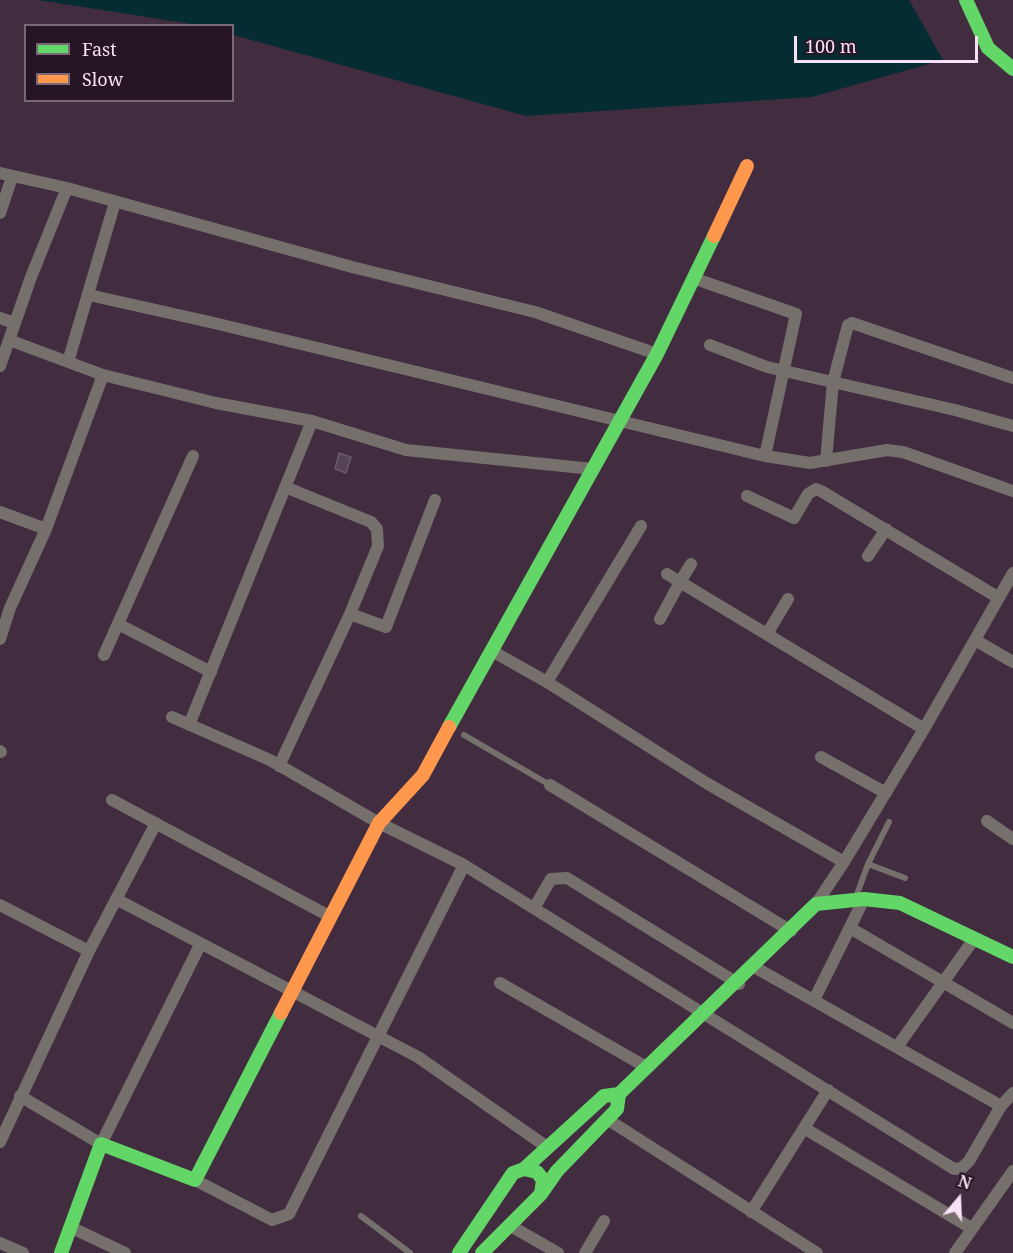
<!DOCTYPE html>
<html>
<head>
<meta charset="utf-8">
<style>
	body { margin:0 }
	#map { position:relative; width:1013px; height:1253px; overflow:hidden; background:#422d40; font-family:"Noto Serif",serif }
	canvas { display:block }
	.legend { position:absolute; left:24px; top:24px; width:210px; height:78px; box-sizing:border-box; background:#261625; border:2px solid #7a6778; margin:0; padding:8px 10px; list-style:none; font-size:18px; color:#f8e0f5 }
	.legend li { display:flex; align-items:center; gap:12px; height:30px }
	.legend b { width:30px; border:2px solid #7a6778 }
	.north { position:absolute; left:929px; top:1169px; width:60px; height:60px; -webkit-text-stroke:4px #261625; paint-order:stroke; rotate:19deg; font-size:16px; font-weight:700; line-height:24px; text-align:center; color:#f8e0f5 }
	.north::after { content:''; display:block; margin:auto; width:21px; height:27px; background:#f8e0f5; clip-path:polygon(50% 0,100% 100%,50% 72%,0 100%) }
	.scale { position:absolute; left:794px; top:36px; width:184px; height:27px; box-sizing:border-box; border:3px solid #f8e0f5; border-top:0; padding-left:8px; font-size:18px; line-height:21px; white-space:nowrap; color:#f8e0f5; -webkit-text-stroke:4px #261625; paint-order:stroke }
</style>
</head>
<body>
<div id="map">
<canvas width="1013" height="1253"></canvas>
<ul class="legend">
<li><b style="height:8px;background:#63d668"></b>Fast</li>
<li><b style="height:8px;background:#ff974d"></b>Slow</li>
</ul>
<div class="north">N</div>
<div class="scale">100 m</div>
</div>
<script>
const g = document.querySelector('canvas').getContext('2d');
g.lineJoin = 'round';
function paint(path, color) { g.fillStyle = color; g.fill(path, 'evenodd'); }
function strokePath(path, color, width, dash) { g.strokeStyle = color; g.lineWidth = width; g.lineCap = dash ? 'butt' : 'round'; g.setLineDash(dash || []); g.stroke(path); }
const water = new Path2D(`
	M38,0H909L943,60L812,97L526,116L233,35L232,26L198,25Z`);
const building = new Path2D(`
	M339,453L351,457L346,473L335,469Z`);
const lane = new Path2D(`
	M464,735L550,785
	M889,822L868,864L905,878
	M856,897L868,864
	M361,1216L410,1253`);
const street = new Path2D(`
	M0,173L67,188L352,267L535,312L657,354
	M0,213L12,177
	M693,278L796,314L765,456
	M89,295L214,323L765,456L810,463L887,450L903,452L1013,491
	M0,318L14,323
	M9,340L103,375L216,403L312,421L406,450L593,469
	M710,345L767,367L955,410L1013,426
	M68,362L115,202
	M0,366L31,277L67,188
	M826,461L833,382L848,325L852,323L1013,378
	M747,496L794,518L808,494L816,489L821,491L999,598
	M0,512L46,529
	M868,556L886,529
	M667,574L680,582L691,564
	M350,614L386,627L435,500
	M660,619L680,582L924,729
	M118,624L211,672
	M767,634L788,599
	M0,639L10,608L46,529L103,375
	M975,640L1013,662
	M492,651L547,682L708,784L844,862L816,904
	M104,655L193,456
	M547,682L641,526
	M172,717L270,760L379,823L464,865L954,1169L962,1168L969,1161L1001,1106
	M189,725L312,421
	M0,751L1,752
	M821,757L886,793
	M279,766L350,614L378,546L377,529L371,522L285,487
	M550,785L791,931
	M112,800L331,917
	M987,821L1013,839
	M844,862L924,729L1013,573
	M116,899L418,1057L547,1147
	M0,905L89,951
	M534,908L551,879L567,878L739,984
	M850,928L1013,1023
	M756,968L1001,1106L1013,1093
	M500,983L646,1067
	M814,1000L864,899
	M897,1047L974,939
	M20,1096L101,1144L200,945
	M607,1119L817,1253
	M804,1128L971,1228
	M0,1142L89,951L156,823
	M195,1180L272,1220L289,1214L464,865
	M751,1212L828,1090
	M509,1225L558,1253
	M70,1227L125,1253
	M0,1243L23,1253
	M585,1253L604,1221
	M955,1253L1013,1171`);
const fast = new Path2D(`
	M966,0L988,48L1013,69
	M449,727L657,354L714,236
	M524,1169L604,1096L619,1094
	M541,1194L557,1171L617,1109L619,1094L816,904L864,899L900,903L1013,957
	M61,1253L101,1144L195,1180L281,1013
	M459,1253L513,1173L524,1169L537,1172L543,1180L541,1194L482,1253`);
const slow = new Path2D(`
	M714,236L747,166
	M281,1013L379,823L423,775L449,727`);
paint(water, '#062c33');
paint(building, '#554359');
strokePath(building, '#68586a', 1.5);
strokePath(lane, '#76706c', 6);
strokePath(street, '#76706c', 12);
strokePath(fast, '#63d668', 14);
strokePath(slow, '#ff974d', 14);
</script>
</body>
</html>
